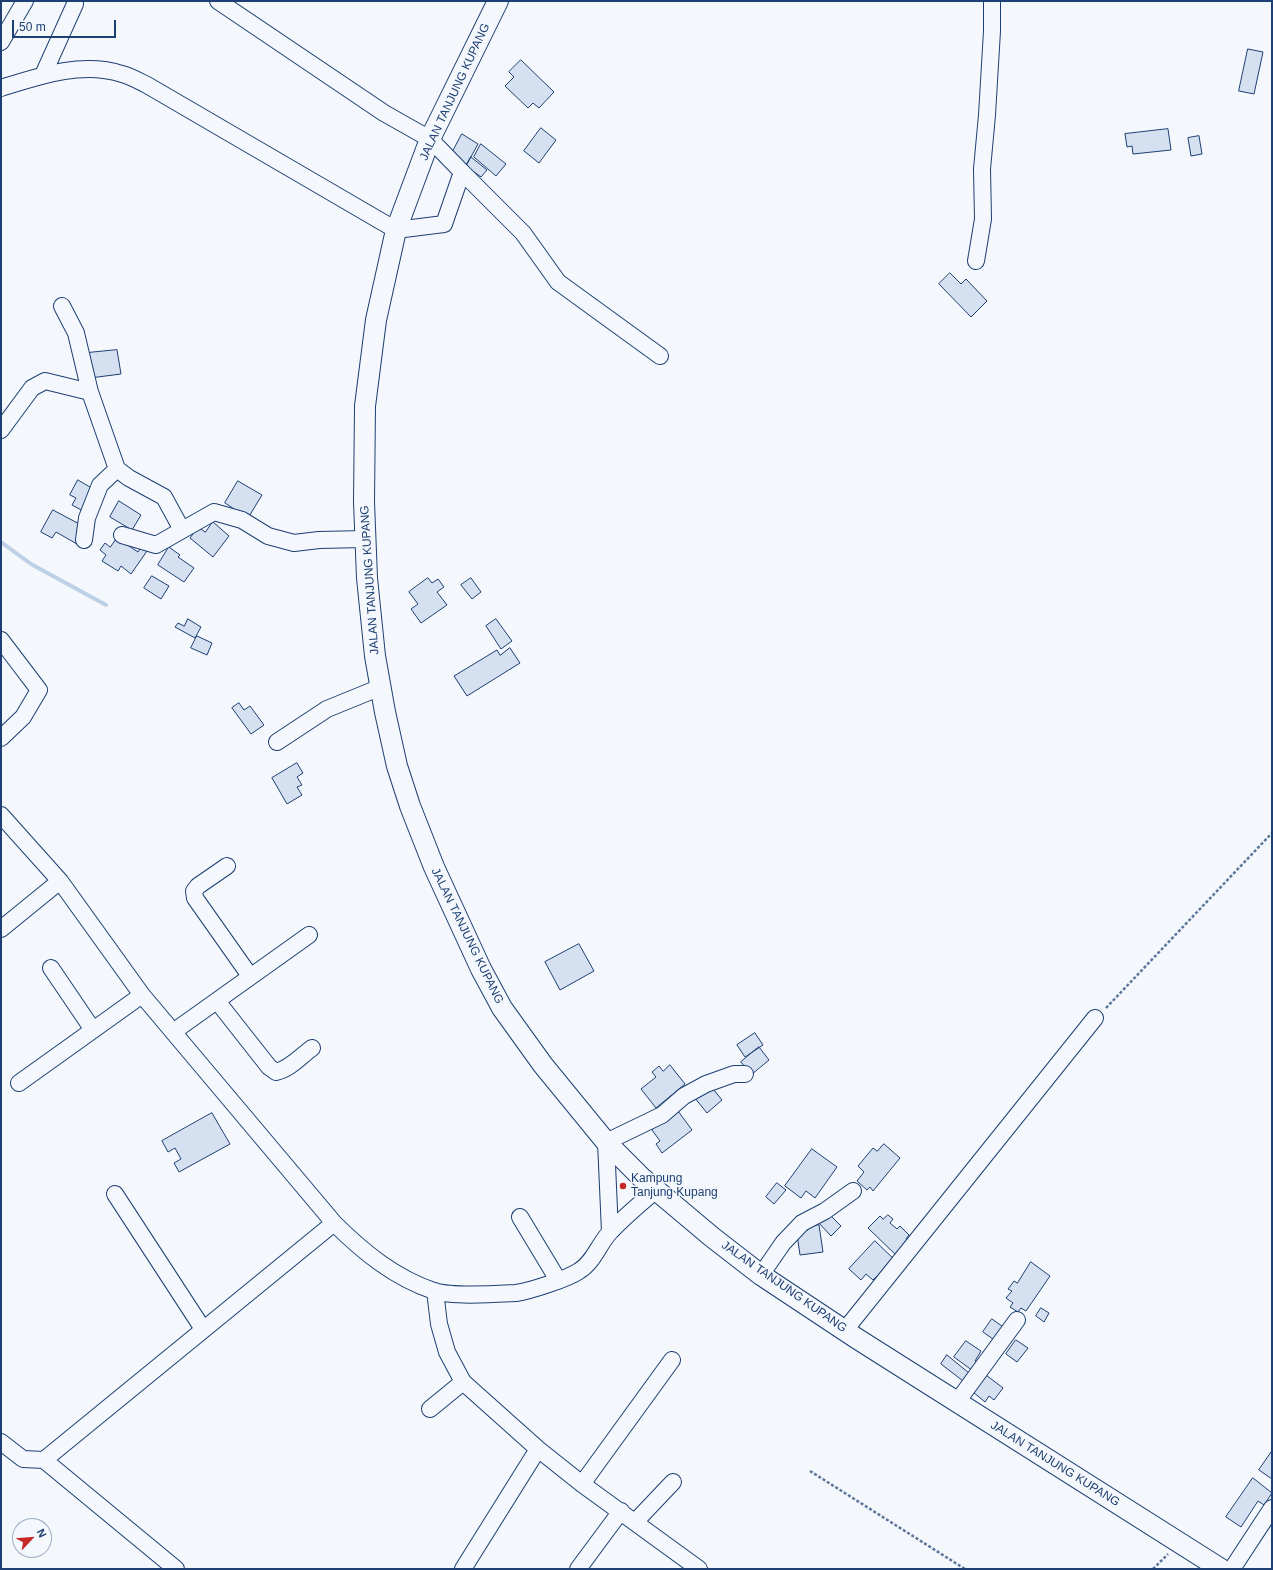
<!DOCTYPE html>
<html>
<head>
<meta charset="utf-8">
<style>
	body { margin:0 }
	#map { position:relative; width:1273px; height:1570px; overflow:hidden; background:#f4f7fb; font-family:Helvetica,sans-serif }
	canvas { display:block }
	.frame { position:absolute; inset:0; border:2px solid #1d3f73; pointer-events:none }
	.north { position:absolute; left:12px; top:1518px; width:40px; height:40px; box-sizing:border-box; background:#f4f7fb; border:1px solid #9eadc5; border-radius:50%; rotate:64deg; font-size:11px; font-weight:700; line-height:16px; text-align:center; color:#1d3f73 }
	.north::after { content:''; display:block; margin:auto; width:14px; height:18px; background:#c62828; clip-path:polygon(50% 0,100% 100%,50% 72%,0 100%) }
	.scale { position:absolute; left:12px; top:20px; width:104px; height:18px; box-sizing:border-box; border:2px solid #1d3f73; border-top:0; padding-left:5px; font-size:12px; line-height:14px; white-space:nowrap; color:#1d3f73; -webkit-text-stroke:3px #f4f7fb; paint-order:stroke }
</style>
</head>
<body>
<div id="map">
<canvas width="1273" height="1570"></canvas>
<div class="frame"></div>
<div class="north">N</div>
<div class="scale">50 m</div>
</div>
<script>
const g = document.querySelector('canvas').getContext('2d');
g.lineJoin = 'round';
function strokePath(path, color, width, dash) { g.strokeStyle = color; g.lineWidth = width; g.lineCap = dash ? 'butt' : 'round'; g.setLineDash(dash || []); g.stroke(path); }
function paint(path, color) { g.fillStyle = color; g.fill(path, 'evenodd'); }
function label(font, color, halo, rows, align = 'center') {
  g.font = font + ' Helvetica,sans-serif'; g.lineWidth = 3; g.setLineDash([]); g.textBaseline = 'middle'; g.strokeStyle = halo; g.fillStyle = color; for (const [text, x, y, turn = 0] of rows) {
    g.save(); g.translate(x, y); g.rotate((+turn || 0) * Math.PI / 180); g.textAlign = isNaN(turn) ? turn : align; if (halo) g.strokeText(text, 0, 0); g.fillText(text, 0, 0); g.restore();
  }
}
const stream = new Path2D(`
	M1,542L31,564L106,605`);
const building = new Path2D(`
	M1248,49L1263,52L1254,94L1239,91Z
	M521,60L554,92L539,108L533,103L528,108L505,86L514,77L509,72Z
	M541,128L556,140L539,163L524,151Z
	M1168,129L1171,150L1133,154L1132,146L1127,147L1125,134Z
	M462,134L478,144L466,166L450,157Z
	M1199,136L1202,154L1191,156L1188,138Z
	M481,144L506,164L496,176L474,157Z
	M471,157L487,170L481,177L466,166Z
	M950,273L961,284L966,279L987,301L971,317L939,284Z
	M117,350L121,374L90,378L87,353Z
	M78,480L95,490L83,511L72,505L76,498L70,495Z
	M238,481L262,495L248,518L225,503Z
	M119,501L141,515L132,530L110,517Z
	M53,510L85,527L77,544L56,532L52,538L41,532Z
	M213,522L229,536L213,557L190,538L198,527L205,532Z
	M117,538L138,552L141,547L147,551L131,574L121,566L118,571L102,561L106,555L100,550L105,543L110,547Z
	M169,547L180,555L178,557L194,568L184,582L158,565Z
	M152,576L169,586L161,599L144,588Z
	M428,578L432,583L438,579L444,587L437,592L447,605L421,623L411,609L418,604L409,592Z
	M471,578L481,592L472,599L461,585Z
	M188,619L201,627L195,638L175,627L178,623L184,626Z
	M496,619L512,641L501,649L486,626Z
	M197,636L212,643L207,655L191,648Z
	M510,648L520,663L467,696L454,676L497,650L500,655Z
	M239,703L244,710L250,706L264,725L251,734L232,708Z
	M297,763L303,773L297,777L302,785L297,787L302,795L287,804L272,778Z
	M579,944L594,971L560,990L545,962Z
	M755,1033L763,1045L745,1057L737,1045Z
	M759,1047L769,1060L751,1075L741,1062Z
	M670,1065L685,1084L656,1108L641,1089L656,1077L652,1072L659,1066L663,1071Z
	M709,1084L722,1100L707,1113L694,1097Z
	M678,1111L692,1130L662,1153L656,1144L660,1141L652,1130Z
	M212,1113L230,1144L179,1172L174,1163L181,1159L175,1148L168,1152L162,1141Z
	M884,1144L900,1158L873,1191L870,1187L867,1190L857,1181L864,1172L858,1166L873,1148L877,1151Z
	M812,1149L837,1167L815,1198L806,1191L801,1198L785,1186Z
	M777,1183L786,1190L774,1204L766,1197Z
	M828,1213L841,1226L831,1236L818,1222Z
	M888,1215L893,1219L890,1223L897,1229L900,1226L909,1235L906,1239L911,1244L898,1257L868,1228L880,1216L883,1219Z
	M819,1225L823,1252L800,1255L797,1234L804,1233L803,1230H808V1227Z
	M875,1241L897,1262L886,1273L883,1270L873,1280L866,1274L861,1280L849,1269Z
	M1031,1262L1050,1276L1026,1311L1021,1308L1018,1312L1010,1307L1013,1303L1006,1298L1012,1291L1008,1289L1014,1281L1017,1283Z
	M1041,1308L1049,1313L1044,1322L1036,1316Z
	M992,1319L1006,1329L997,1342L983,1332Z
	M1016,1340L1028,1348L1017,1362L1006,1354Z
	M966,1341L981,1351L975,1361L978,1363L973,1371L954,1357Z
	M947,1355L969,1373L963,1381L941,1364Z
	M986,1375L1003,1388L994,1400L989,1396L985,1402L973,1392Z
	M1272,1451V1479L1259,1470Z
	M1253,1478L1272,1493L1264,1505L1258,1501L1241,1527L1226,1517Z`);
const path = new Path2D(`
	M1106,1008L1272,833
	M810,1471L965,1569
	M1153,1569L1168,1554`);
const minor = new Path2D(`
	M1,42L25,1
	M43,75L75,4
	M1,88C39,76 82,61 122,74C130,76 139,81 147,85L396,230L444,224L462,172L430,139L384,113L218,1
	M462,172L523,233L558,282L660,356
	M976,261L983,219L982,169L987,115L992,31V1
	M62,306L76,333L90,392L117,469L129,478L164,497L182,530
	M1,430L32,388L45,381L90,392
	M122,535L156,545L214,512L242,520L268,536L294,543L319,540L365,539
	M84,540L87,518L100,485L117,469
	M1,640L39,690L23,717L1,738
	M277,742L327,709L381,687
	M1,815L60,881L142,995L334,1223C363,1252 395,1278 434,1291C452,1297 496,1294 516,1293C530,1291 567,1279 579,1271C594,1262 599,1243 611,1231C625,1216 641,1203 656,1190
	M227,866L198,886L194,891L195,898L250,976
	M1,929L60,881
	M51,968L93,1030
	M217,1001L269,1067L276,1072C290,1069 301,1056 312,1048
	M173,1032L309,935
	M19,1083L142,995
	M115,1194L203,1329
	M520,1217L558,1280
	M610,1232L606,1142L662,1115L684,1096L706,1084L734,1074H745
	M761,1275L783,1243L802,1223L825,1211L853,1191
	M435,1291L439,1324L447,1352L463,1382L538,1449L582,1484L699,1569
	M845,1330L1095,1018
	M957,1402L1017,1320
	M430,1409L463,1382
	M1,1442L23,1459L44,1460L334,1223
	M44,1460L176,1569
	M582,1484L672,1360
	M636,1521L673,1482
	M463,1569L538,1449
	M578,1569L621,1511
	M1232,1569L1272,1508`);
const major = new Path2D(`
	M498,1L430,139L396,230L376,320L365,406L364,502L367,578L375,656L385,712L397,766L410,806L434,867L481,969L502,1008L543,1065L606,1142L643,1179L712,1237L761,1275L856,1338L1221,1569`);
const markers = [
	[623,1186,4,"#c62828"]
];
const streetNames = [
	["JALAN TANJUNG KUPANG",455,92,-65],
	["JALAN TANJUNG KUPANG",370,580,-94],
	["JALAN TANJUNG KUPANG",467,936,64],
	["JALAN TANJUNG KUPANG",784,1287,35],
	["JALAN TANJUNG KUPANG",1055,1464,32]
];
const poiNames = [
	["Kampung",631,1179],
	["Tanjung Kupang",631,1193]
];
strokePath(stream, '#bed0e5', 4);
paint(building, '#d5e0f0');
strokePath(building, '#1d3f73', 1);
strokePath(minor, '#1d3f73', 18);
strokePath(major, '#1d3f73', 22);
strokePath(path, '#5e769c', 2.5, [3, 2]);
strokePath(minor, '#f4f7fb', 16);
strokePath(major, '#f4f7fb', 20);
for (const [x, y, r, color] of markers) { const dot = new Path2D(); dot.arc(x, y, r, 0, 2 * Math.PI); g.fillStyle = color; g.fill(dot); strokePath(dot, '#f4f7fb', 1.5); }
label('12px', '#1d3f73', '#f4f7fb', streetNames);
label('12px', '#1d3f73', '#f4f7fb', poiNames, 'left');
</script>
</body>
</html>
